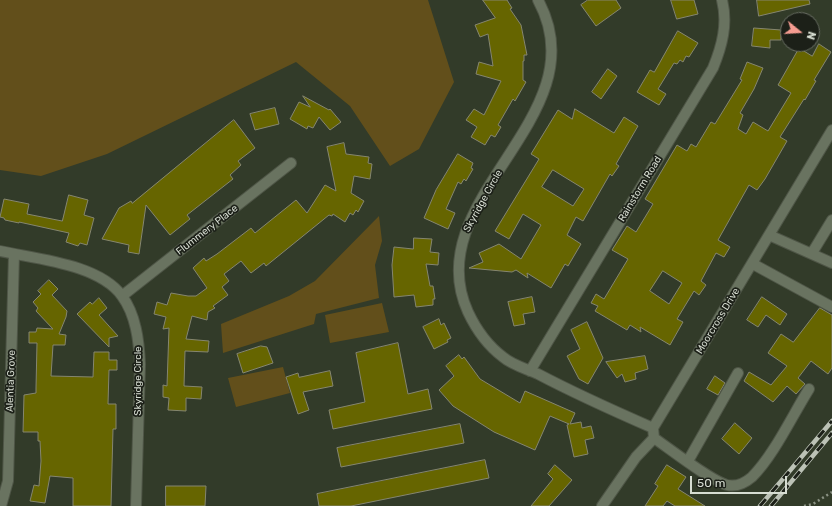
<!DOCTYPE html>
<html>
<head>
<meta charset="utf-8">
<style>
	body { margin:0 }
	#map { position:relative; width:832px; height:506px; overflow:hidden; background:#323b29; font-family:Rubik,sans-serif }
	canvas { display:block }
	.north { position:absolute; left:780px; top:12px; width:40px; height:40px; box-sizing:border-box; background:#1c2018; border:1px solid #676c62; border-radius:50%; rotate:108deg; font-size:11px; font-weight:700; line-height:16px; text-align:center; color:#d7ddd2 }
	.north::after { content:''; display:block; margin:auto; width:14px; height:18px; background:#f59c91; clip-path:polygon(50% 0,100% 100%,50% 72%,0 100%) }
	.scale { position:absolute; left:690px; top:476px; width:97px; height:18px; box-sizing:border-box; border:2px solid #d7ddd2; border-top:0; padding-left:5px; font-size:12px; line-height:14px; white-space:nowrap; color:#d7ddd2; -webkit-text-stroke:3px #1c2018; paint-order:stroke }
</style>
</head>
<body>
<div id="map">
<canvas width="832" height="506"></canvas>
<div class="north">N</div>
<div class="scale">50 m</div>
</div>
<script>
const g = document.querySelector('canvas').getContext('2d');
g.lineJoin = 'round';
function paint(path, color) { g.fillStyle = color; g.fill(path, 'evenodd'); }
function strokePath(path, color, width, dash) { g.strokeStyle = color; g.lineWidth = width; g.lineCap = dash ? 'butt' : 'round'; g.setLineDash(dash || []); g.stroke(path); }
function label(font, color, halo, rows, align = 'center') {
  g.font = font + ' Rubik,sans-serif'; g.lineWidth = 3.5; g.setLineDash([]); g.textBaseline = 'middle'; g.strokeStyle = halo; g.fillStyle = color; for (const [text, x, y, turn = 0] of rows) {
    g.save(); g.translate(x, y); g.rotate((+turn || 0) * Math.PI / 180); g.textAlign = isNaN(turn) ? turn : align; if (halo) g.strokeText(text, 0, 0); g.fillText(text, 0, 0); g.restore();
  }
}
const green = new Path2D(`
	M0,0H428L454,82L419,149L390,166L350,106L296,62L107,154L41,176L0,170Z
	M379,216L382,241L375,265L379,298L316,314L314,324L223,353L221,324L289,296L315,281Z
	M382,303L389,332L330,343L325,315Z
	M283,367L290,393L236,407L228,378Z`);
const building = new Path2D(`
	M483,0H507L512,8L510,9L521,25L527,55H524V61H523V80L526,82L515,101L513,99L498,125L501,127L495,137L491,135L485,145L471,137L477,127L466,120L474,109L484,115L501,81L476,74L479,62L493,66L488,34L480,37L475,25L495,18Z
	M588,0H616L621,8L596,26L581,5Z
	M671,0H694L698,14L677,19Z
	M757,0H809L810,4L759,16Z
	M754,28L781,30V40H770V48L752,46Z
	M678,31L698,43L689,57L686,56L683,62L680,60L677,64L674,63L658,89L666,94L659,105L637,92L650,70L654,72Z
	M819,44L831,52L814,80L816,81L805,100L804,99L780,137L787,141L765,179L757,190L749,185L718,240L730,247L724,257L716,253L701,281L706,285L699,295L694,291L677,319L683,322L670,345L640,327L641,332L630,325L627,330L595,311L598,306L591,303L596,294L604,299L628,259L612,250L627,226L636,232L653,204L645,199L677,145L687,151L691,144L696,147L711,122L715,124L742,80L740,79L747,62L763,68L754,89L740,113L743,115L738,129L746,134L753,122L768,131L791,93L778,85L799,48L812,56ZM663,271L682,283L669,304L650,291Z
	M608,69L617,76L601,99L592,92Z
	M303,96L329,110L330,109L341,122L330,130L319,117L313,128L308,126L307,129L290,119L299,102L310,107Z
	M275,108L279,124L255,130L250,114Z
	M575,109L614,133L624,117L638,126L616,164L619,166L612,176L610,174L583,221L576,217L567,235L581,244L568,266L565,264L551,288L527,273L528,278L516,270L512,272L469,268L483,262L479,253L499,244L521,259L541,225L523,214L509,239L495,231L539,159L531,154L558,110L572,119ZM553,170L584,189L573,206L542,187Z
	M234,120L255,148L238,161L241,165L230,175L233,179L187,215L190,219L170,235L146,205L139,254L128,252L129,245L102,239L119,208L131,201L132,203Z
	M344,143L346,154L369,157L368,163L372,164L370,179L354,176L351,193L364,201L358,212L356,210L353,215L350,213L345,222L333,214L332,216L329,215L266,266L264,263L251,273L241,261L224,274L229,281L222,287L228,295L213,306L215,308L208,312L207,320L192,316L186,339L209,341L208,352L185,351L184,386L202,387L201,399L186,398V411L168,410L169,398L163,397V385L167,386L169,328L163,329L166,317L154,314L157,302L167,305L171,293L188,296H196L207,288L193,268L204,258L206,261L217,254L251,228L255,233L296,200L307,213L325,185L336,191L327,147Z
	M458,154L473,163L471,168L473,169L466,181L464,179L461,184L458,182L446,209L455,213L448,229L424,218L436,190Z
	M69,195L88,200L84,215L94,218L87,245L80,243L78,246L66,242L69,233L19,222V223L5,220L4,218L0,217L4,199L29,204L27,214L62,221Z
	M414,238L432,239L430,252L439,253L438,265L426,264L430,286H433L435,299H433V305L416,307L414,295L394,297L392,265L394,247L413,249Z
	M49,280L58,289L52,295L67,311L66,317L59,334L66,335L65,345H53L51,376L93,377L94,352H109V360H117V370H109L108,404H116V429H113L111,506H73V478L50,476L45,503L30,501L34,485L39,486L41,461L40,441H38V432H23L24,395L36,393V388L37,343H29V332H36L37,328L53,329L36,311L38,308L33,302L41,294L38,291Z
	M532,297L535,312L523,314L525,324L514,326L508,302Z
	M762,297L787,314L780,325L766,315L758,327L747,320Z
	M99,298L107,308L99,315L118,336L109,338V347L77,314L90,302L92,304Z
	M820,308L832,315V368L828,374L811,361L798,378L805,384L796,394L787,386L773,402L744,381L749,372L771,385L787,366L768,353L781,334L793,342Z
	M439,319L441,325L444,323L451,338L447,340L448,342L434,349L423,327Z
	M587,322L603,358L588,384L579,379L567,356L580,349L571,330Z
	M398,343L408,394L428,389L432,409L333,429L329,410L365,402L356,353Z
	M261,346L267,347L273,363L243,373L237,354Z
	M459,355L462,359L464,357L480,379L520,403L525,391L575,413L570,424L581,422L582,428L591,426L594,438L585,440L588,454L574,457L567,425L569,424L550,416L535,450L494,432L453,406L439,390L454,376L446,366Z
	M645,356L648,369L635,373L636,379L625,382L622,374L617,378L606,362Z
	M330,371L333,386L303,392L309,410L298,414L286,377L298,373L299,377Z
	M715,376L725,383L718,395L707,389Z
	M735,423L752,438L739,454L722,439Z
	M460,424L464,443L341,467L337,448Z
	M485,460L489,478L351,506H319L317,494Z
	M555,465L572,480L549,506H531L553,479L548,474Z
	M667,465L686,477L678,489L705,506H675L667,501L663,506H645L658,486L655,484Z
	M166,486H206L205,506H166Z`);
const path = new Path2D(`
	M804,506L813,504L832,492`);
const minor = new Path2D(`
	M538,0C602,117 416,198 468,312C476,329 487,345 503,357C512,365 527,369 538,374C576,394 614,411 653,428
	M769,235L832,263
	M0,251C36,259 99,264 122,296C136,315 139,341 140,364L136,506
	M812,253L832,220
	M753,264L832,307
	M122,296L291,163
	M530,371L713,68C722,46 728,24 722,0
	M654,438C670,449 711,481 727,485C736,487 745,483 752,477C774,455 792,416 809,389
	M688,461L738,373
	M1,506L8,481L14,254
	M602,506L636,457L654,438L653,428L832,130`);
const rail = new Path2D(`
	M760,506L832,421
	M771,506L832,433`);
const streetNames = [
	["Rainstorm Road",640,189,-59],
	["Skyridge Circle",483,201,-61],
	["Flummery Place",207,230,-38],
	["Moorcross Drive",718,321,-59],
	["Alentia Grove",11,381,-88],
	["Skyridge Circle",138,381,-90]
];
paint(green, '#624f1b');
paint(building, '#666500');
strokePath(building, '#858670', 1);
strokePath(minor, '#4f5647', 12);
strokePath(path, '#8b9284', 2.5, [2, 3]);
strokePath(minor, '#697360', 10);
strokePath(rail, '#bcc2b6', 4.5);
strokePath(rail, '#1c2018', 3, [9]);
label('10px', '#d7ddd2', '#1c2018', streetNames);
</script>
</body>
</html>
